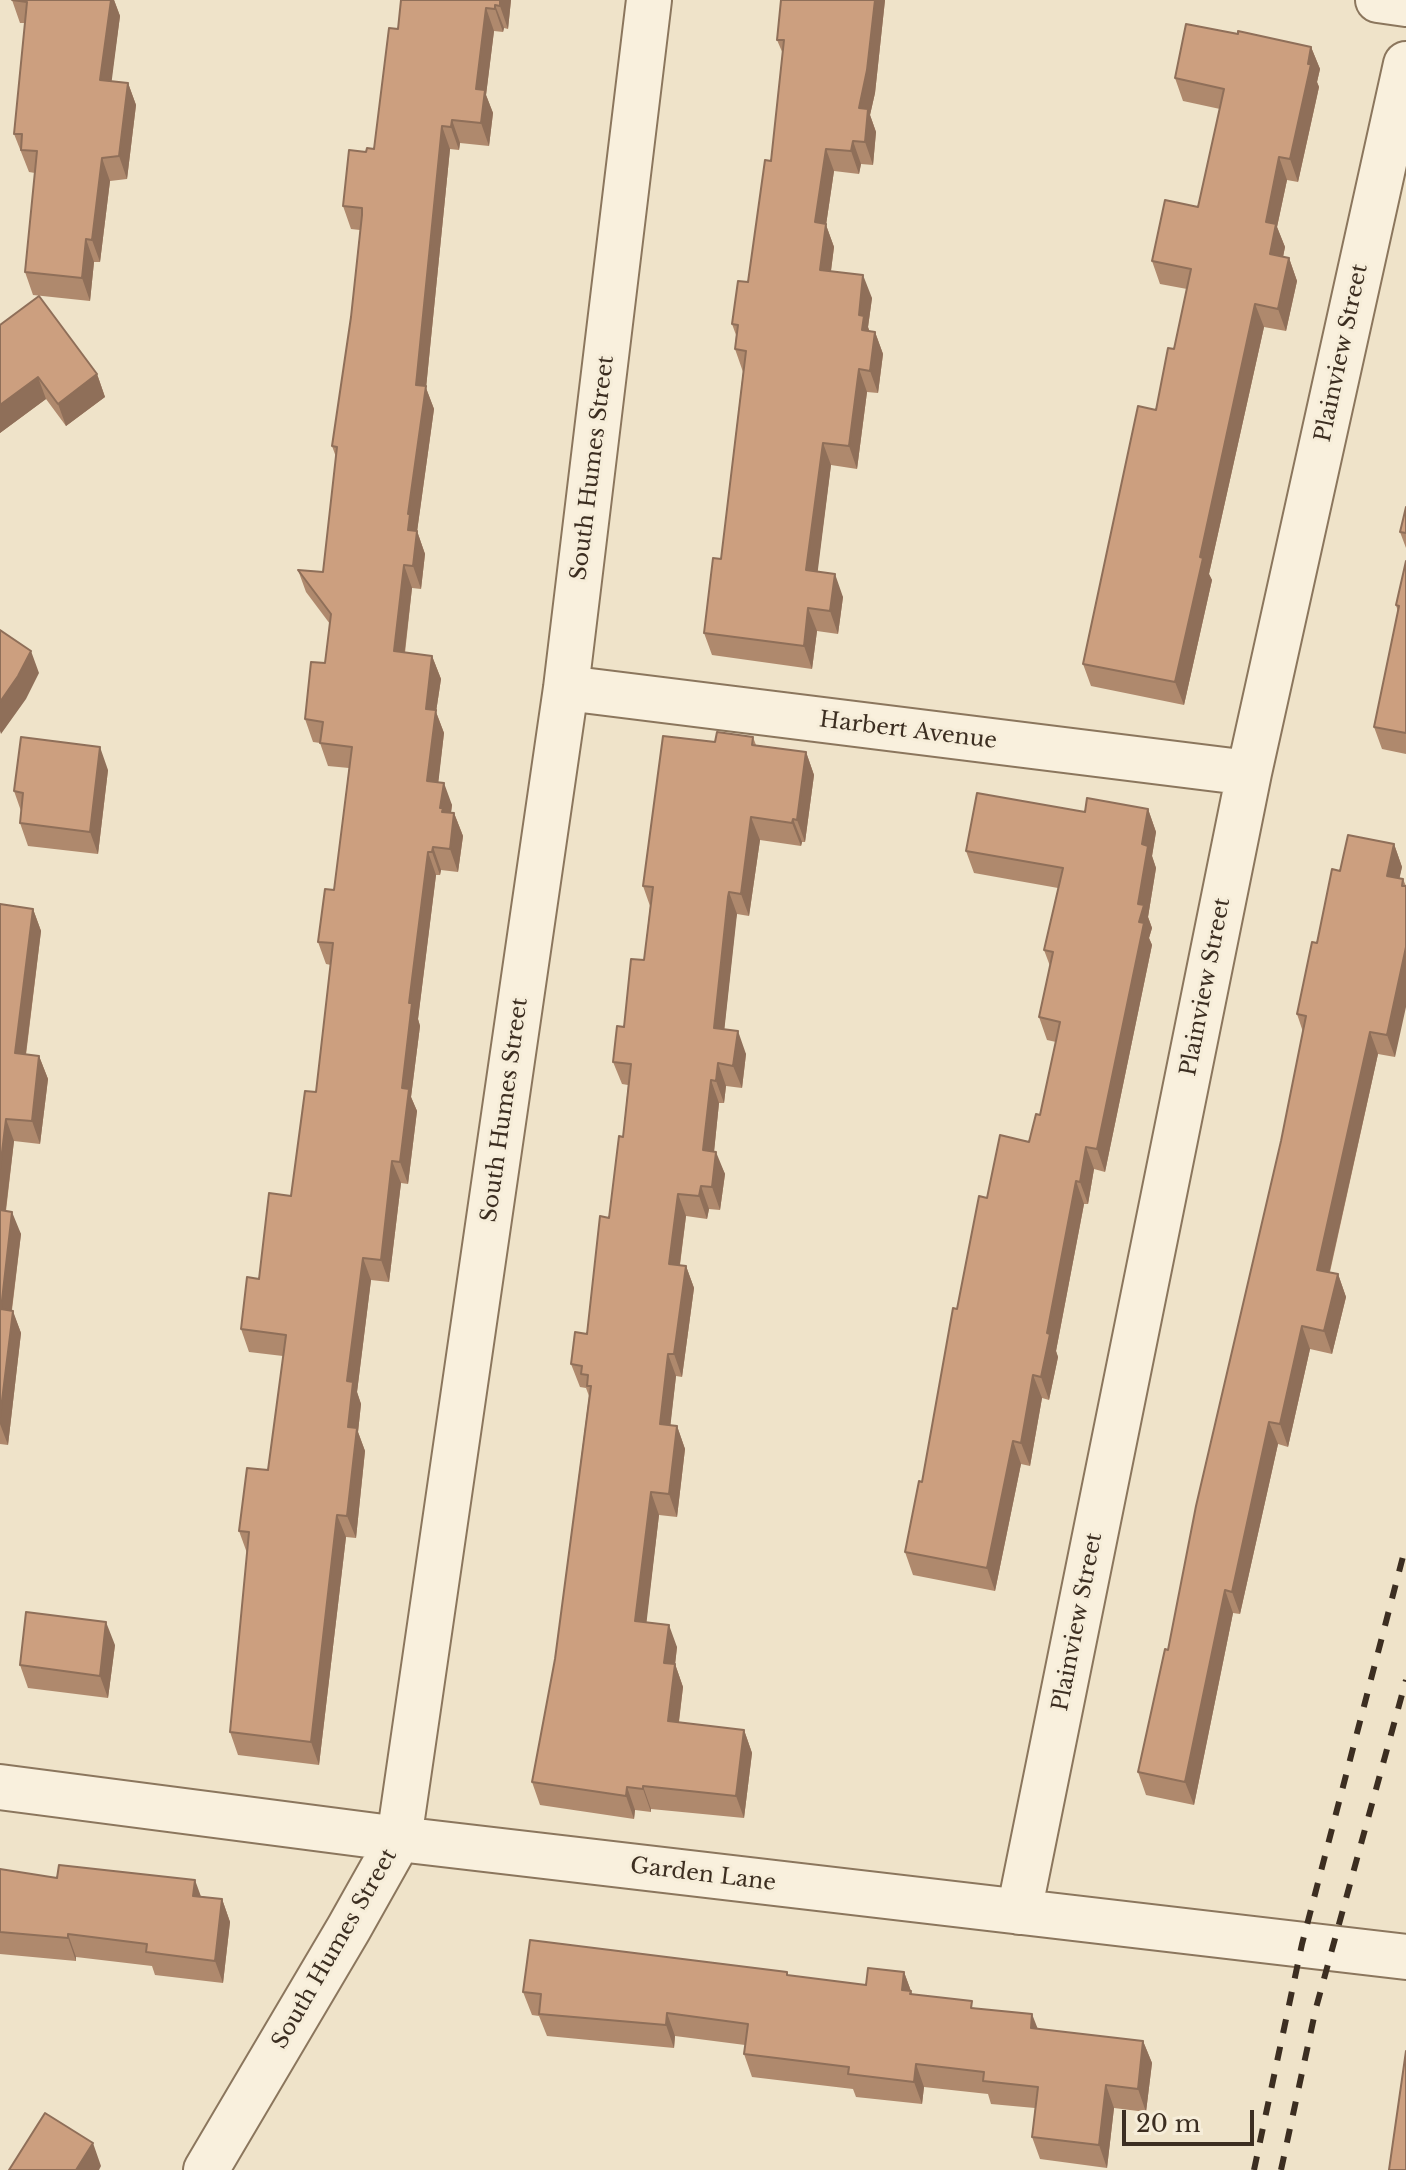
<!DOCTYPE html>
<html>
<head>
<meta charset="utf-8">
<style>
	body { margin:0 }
	#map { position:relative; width:1406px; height:2170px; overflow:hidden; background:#efe3c9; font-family:"Libre Baskerville",serif }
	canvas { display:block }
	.scale { position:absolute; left:1122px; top:2110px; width:132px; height:36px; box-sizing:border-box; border:4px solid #3c2e21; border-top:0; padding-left:10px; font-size:24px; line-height:28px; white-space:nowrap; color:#3c2e21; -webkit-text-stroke:6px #f6edd9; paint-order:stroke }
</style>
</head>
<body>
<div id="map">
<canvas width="1406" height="2170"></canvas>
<div class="scale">20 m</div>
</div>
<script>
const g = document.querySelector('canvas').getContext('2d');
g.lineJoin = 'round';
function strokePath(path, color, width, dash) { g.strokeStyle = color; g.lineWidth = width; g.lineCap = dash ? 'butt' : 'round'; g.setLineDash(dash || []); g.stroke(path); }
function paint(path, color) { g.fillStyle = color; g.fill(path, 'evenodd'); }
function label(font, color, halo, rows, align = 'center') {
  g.font = font + ' "Libre Baskerville",serif'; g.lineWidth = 6; g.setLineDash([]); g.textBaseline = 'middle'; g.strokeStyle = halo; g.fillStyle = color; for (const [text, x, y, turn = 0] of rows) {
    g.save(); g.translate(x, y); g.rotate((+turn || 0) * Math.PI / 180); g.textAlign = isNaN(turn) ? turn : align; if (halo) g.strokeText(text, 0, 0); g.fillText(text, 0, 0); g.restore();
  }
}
const minor = new Path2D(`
	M1378,0L1406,4
	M566,688L1249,773
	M0,1787L399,1839L1406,1957
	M1019,1912L1249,773L1406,64
	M206,2170L349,1928L399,1839L566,688L649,0`);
const rail = new Path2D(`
	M1254,2170L1302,1944L1406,1545
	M1281,2170L1316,2008L1406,1680`);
const wall = new Path2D(`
	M12,0H114L120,16L111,81L128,83L136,105L127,179L110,181L100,262H94L90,301L33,295L25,272L35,173L29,172L14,134L25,23H20Z
	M511,0L508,29L504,28L503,32L494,31L486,95L493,113L489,146L460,143L459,150L450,149L426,388L434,409L417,531L425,554L421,589L412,588L405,653L432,656L441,679L436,712L444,733L438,782L452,805L451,813H454L463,836L458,872L441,870L440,875H436L418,1019L420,1026L411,1097L417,1111L408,1184L401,1183L389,1282L371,1280L357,1392L361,1404L358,1432L365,1451L356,1538L346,1537L319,1765L238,1755L230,1732L247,1553L239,1531L268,1470L283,1356L249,1352L241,1329L291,1196L316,1092L331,965L326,964L318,942L334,890L349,768L328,766L320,743L313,742L305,719L325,663L330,624L306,592L298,570L323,572L336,457L332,446L351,317L360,230L351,229L343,206L366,152L374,149L398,29Z
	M781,0H885L875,93L870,115L876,132L873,165L861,164L859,174L834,171L826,225L834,247L831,271L872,298L868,327L869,331L875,332L883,354L878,393L867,392L857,469L831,465L817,572L843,597L838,634L817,631L812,669L712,655L704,633L721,559L743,372L735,349L736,335L732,324L748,282L771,161L783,54L777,40Z
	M1238,34L1311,47L1320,69L1317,82L1319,87L1298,182L1287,180L1277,227L1285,247L1283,257L1289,258L1297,281L1286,331L1264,327L1209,574L1212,580L1184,705L1091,686L1083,664L1174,349L1187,289L1160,284L1152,261L1198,207L1220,109L1183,101L1175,78Z
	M0,325L97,374L105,397L66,426L46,399L0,433Z
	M1406,507V548L1400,532Z
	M1406,561V754L1382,749L1374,727L1398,612L1396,605Z
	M753,737L756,745L806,752L814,775L805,842H802L801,846L760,840L749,916L737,914L736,919L724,1030L746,1054L742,1088L726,1086L724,1103H719L714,1151L725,1174L720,1210L709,1209L707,1219L686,1216L680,1265L686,1266L694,1288L682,1377L676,1376L670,1426H677L685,1449L677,1517L659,1515L646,1622L677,1647L675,1664L683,1687L679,1722L744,1730L752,1753L744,1818L651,1809V1812L635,1810L634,1819L540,1805L532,1782L555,1659L589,1396L586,1388L580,1387L571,1364L587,1334L609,1218L623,1137L628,1085L622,1084L613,1062L644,960L650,906L643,886L715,742Z
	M108,770L98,854L28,846L20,823L21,811L14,791Z
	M1148,809L1156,832L1152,856L1156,868L1148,917L1152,928L1149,938L1152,945L1105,1172L1094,1169L1088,1204H1084L1056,1351L1058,1357L1049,1400L1042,1398L1030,1466L1021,1464L995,1591L913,1575L905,1552L922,1482L957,1309L987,1198L1029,1142L1040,1115L1056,1042L1047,1040L1039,1017L1050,966L1044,950L1058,888L974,873L966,851L1085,812Z
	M1394,844L1402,867L1399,878L1403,879L1406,886L1395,1057L1378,1054L1330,1272L1338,1274L1346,1297L1332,1354L1310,1349L1288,1447L1278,1444L1240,1614L1233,1613L1194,1805L1146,1795L1138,1772L1168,1650L1281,1141L1303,1032L1297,1014L1317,943L1340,871Z
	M0,904L33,909L41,931L26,1055L39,1056L48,1079L40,1144L14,1141L6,1211L21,1234L12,1310L21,1333L8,1445L0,1444Z
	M115,1645L108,1698L28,1688L20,1665Z
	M0,1869L57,1878L222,1899L230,1922L223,1983L155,1975L152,1966L76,1957V1961L0,1954Z
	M904,1972L912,1994L975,2008L1038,2029L1143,2041L1152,2063L1146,2112L1114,2108L1107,2168L1040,2159L1032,2137L1035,2108L991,2104L988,2094L924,2087L922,2104L856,2097L853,2089L752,2077L744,2054L745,2045L675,2036L674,2048L547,2036L539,2016L532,2015L523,1992L788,1975L866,1985Z`);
const shadedWall = new Path2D(`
	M111,0H114L120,16L109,102L100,80Z
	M500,0H511L508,29L500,6Z
	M875,0H885L875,93L870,115L876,132L873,165L865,142L859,108Z
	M495,5L504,28L503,32L495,9Z
	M486,8L494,31L486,95L493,113L489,146L481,123L476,89Z
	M1311,47L1320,69L1317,82L1319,87L1298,182L1290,159Z
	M128,83L136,105L127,179L119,156Z
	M452,120L460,143L459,150L451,127Z
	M442,126L450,149L426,388L434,409L417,532V531L425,554L421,589L413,566L408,530V514L416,385Z
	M853,141L861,164L859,174L851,151Z
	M826,149L834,171L826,225L834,247L828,293L820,270L815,222Z
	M1279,157L1287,180L1277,227L1285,247L1279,276L1270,254L1266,222Z
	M102,158L110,181L100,262L92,240Z
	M86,239L94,262L90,301L82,278Z
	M1289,258L1297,281L1286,331L1278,309Z
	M863,275L872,298L868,327L872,338L862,330L859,315Z
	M1255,304L1264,327L1209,574L1212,580L1184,705L1175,682L1200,557Z
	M875,332L883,354L878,393L870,371Z
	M859,369L867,392L857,469L849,446Z
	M97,374L105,397L66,426L58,404Z
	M38,377L46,399L0,433V405Z
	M823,443L831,465L815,593L806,570Z
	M404,565L412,588L402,674L394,651Z
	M835,574L843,597L838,634L830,611Z
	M808,608L817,631L812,669L804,646Z
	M31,651L39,673L26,699L1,734L0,731V702Z
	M432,656L441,679L436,712L444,733L436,803L427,781L426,709Z
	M100,747L108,770L98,854L90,832Z
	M806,752L814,775L805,842L797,820Z
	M444,783L452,805L449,826L440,808Z
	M1148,809L1156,832L1152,856L1156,868L1148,917L1152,928L1149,938L1152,945L1105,1172L1097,1149L1139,922L1138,904L1142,844Z
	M454,813L463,836L458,872L450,849Z
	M751,817L760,840L749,916L741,894Z
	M793,819L802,842L801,846L792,823Z
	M1394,844L1402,867L1395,899L1387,876Z
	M433,847L441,870L440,875L432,852Z
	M428,852L436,875L418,1019L420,1026L411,1097L417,1111L408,1184L400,1162L402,1088L409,1003Z
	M729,892L737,914L722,1051L714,1028Z
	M33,909L41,931L23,1076L15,1053Z
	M1406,947V1007L1395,1057L1387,1035Z
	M738,1031L746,1054L742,1088L733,1066Z
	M1370,1032L1378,1054L1325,1292L1317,1270Z
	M39,1056L48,1079L40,1144L32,1121Z
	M718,1063L726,1086L724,1103L716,1081Z
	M711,1080L719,1103L712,1172L703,1150Z
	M6,1119L14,1141L3,1232L0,1223V1169Z
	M1086,1147L1094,1169L1088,1204L1080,1182Z
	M716,1152L725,1174L720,1210L712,1187Z
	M392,1161L401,1183L389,1282L381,1260Z
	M1076,1181L1084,1204L1056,1351L1058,1357L1049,1400L1041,1377L1047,1333Z
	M701,1186L709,1209L707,1219L699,1196Z
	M678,1194L686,1216L677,1286L669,1264Z
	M12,1212L21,1234L9,1331L1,1309Z
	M363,1258L371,1280L357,1392L361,1404L358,1432L365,1451L356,1538L347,1516V1381Z
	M686,1266L694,1288L682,1377L674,1354Z
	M1338,1274L1346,1297L1332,1354L1324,1331Z
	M13,1311L21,1333L8,1445L0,1424V1417Z
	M1302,1326L1310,1349L1288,1447L1280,1424Z
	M668,1354L676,1376L668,1447L660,1424Z
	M1033,1375L1042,1398L1030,1466L1021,1443Z
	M1269,1422L1278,1444L1240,1614L1232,1592Z
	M677,1426L685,1449L677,1517L669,1494Z
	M1013,1441L1021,1464L995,1591L987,1568Z
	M651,1492L659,1515L644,1644L635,1621Z
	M337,1515L346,1537L319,1765L311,1742Z
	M1225,1590L1233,1613L1194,1805L1185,1782Z
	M106,1622L115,1645L108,1698L100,1676Z
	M669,1625L677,1647L674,1674L675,1664L683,1687L676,1744L668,1721L664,1663Z
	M744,1730L752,1753L744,1818L736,1796Z
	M643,1786L651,1809V1812L643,1789Z
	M627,1787L635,1810L634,1819L626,1796Z
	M195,1880L203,1902L193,1896Z
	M222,1899L230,1922L223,1983L215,1961Z
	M68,1934L76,1957V1961L68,1938Z
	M904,1972L919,2013L902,1990Z
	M667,2013L675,2036L674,2048L666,2025Z
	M1032,2014L1041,2037L1031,2028Z
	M1143,2041L1152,2063L1146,2112L1138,2089Z
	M916,2064L924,2087L922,2104L914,2082Z
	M1106,2085L1114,2108L1107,2168L1099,2145Z
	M93,2143L101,2166L99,2170H76Z`);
const building = new Path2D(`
	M12,0H111L100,80L128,83L119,156L102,158L92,240L86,239L82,278L25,272L37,151L21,150L22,134H14L27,2Z
	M401,0H500V6L495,5V9L486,8L476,89L485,90L481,123L452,120L451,127L442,126L416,385L426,386L408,514H410L408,530L417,531L413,566L404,565L394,651L432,656L426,709L436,710L427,781L444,783L440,808H443L442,812L454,813L450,849L433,847L432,852H428L409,1003H412L402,1088L409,1089L400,1162L392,1161L381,1260L363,1258L347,1381L353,1382L348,1427L357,1428L347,1516L337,1515L311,1742L230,1732L249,1532L239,1531L247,1468L268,1470L286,1335L241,1329L247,1277L259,1279L269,1193L291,1196L305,1091L316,1092L333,943L318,942L325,889L334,890L352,747L320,743L323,722L305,719L311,662L325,663L331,614L298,570L323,572L337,447L332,446L351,317L362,215V208L343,206L349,150L366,152L367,148L374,149L389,28L398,29Z
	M781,0H875L867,70L859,108L868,109L865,142L853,141L851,151L826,149L815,222L826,224L820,270L863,275L859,315L864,316L862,330L875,332L870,371L859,369L849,446L823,443L806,570L835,574L830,611L808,608L804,646L704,633L713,558L721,559L746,351L735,349L738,325L732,324L738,281L748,282L765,160L771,161L784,40H777Z
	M1186,24L1238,34V31L1311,47L1308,64H1311L1290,159L1279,157L1266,222L1276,224L1270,254L1289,258L1278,309L1255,304L1200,557L1203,558L1175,682L1083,664L1138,406L1156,410L1168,348L1174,349L1191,269L1152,261L1165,200L1198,207L1224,89L1175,78Z
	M39,296L97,374L58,404L38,377L0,405V325Z
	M1406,507V533L1400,532Z
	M1406,561V733L1374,727L1399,606L1396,605Z
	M0,630L31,651L18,676L0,702Z
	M717,732L753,737L752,745L806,752L797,820L793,819L792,823L751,817L741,894L729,892L728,897L714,1028L738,1031L733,1066L718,1063L716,1081L711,1080L703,1150L716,1152L712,1187L701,1186L699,1196L678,1194L669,1264L686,1266L674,1354H668L660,1424L677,1426L669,1494L651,1492L635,1621L669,1625L664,1663L675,1664L668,1721L744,1730L736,1796L643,1786V1789L627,1787L626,1796L532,1782L555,1659L591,1386H587L588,1375L581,1374L582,1366L571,1364L575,1332L587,1334L600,1216L609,1218L619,1136L623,1137L631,1064L613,1062L617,1026L624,1027L631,959L644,960L653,887L643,886L663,736L715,742Z
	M21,737L100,747L90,832L20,823L23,793L14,791Z
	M977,793L1085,812L1087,798L1148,809L1142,844L1148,846L1138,904L1144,905L1139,922L1144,923L1097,1149L1086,1147L1080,1182L1076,1181L1047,1333L1050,1334L1041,1377L1033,1375L1021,1443L1013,1441L987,1568L905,1552L919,1481L922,1482L953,1308L957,1309L979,1196L987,1198L1000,1135L1029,1142L1036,1114L1040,1115L1060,1022L1039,1017L1053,952L1044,950L1063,868L966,851Z
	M1348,835L1394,844L1387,876L1403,879L1402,886H1406V947L1387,1035L1370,1032L1317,1270L1338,1274L1324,1331L1302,1326L1280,1424L1269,1422L1232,1592L1225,1590L1185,1782L1138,1772L1165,1649L1168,1650L1196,1506L1281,1141L1306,1016L1297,1014L1312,942L1317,943L1332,869L1340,871Z
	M0,904L33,909L15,1053L39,1056L32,1121L6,1119L0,1169Z
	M0,1210L12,1212L1,1309L13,1311L0,1417Z
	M26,1612L106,1622L100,1676L20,1665Z
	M59,1865L195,1880L193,1896L222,1899L215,1961L146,1952L147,1944L68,1934V1938L0,1932V1869L57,1878Z
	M530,1940L787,1972V1975L866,1985L868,1968L904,1972L902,1990L911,1991L910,1994L972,2001L971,2008L1032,2014L1031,2028L1143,2041L1138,2089L1106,2085L1099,2145L1032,2137L1038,2087L983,2081L984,2072L916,2064L914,2082L848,2074L849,2067L744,2054L748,2024L667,2013L666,2025L539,2014L541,1994L523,1992Z
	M1406,2051V2170H1389Z
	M45,2113L93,2143L76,2170H9Z`);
const streetNames = [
	["Plainview Street",1342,353,-78],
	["South Humes Street",593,468,-83],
	["Harbert Avenue",908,731,7],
	["Plainview Street",1206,987,-79],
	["South Humes Street",505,1110,-82],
	["Plainview Street",1078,1622,-79],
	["Garden Lane",703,1875,7],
	["South Humes Street",335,1949,-60]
];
strokePath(minor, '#8b765d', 48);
strokePath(minor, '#f9f0dd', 44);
strokePath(rail, '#3c2e21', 6, [14, 14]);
paint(wall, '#af896d');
paint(shadedWall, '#8f6f59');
paint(building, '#cc9f7f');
strokePath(building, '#8f6f59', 2);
label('22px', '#3c2e21', '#f6edd9', streetNames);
</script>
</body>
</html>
